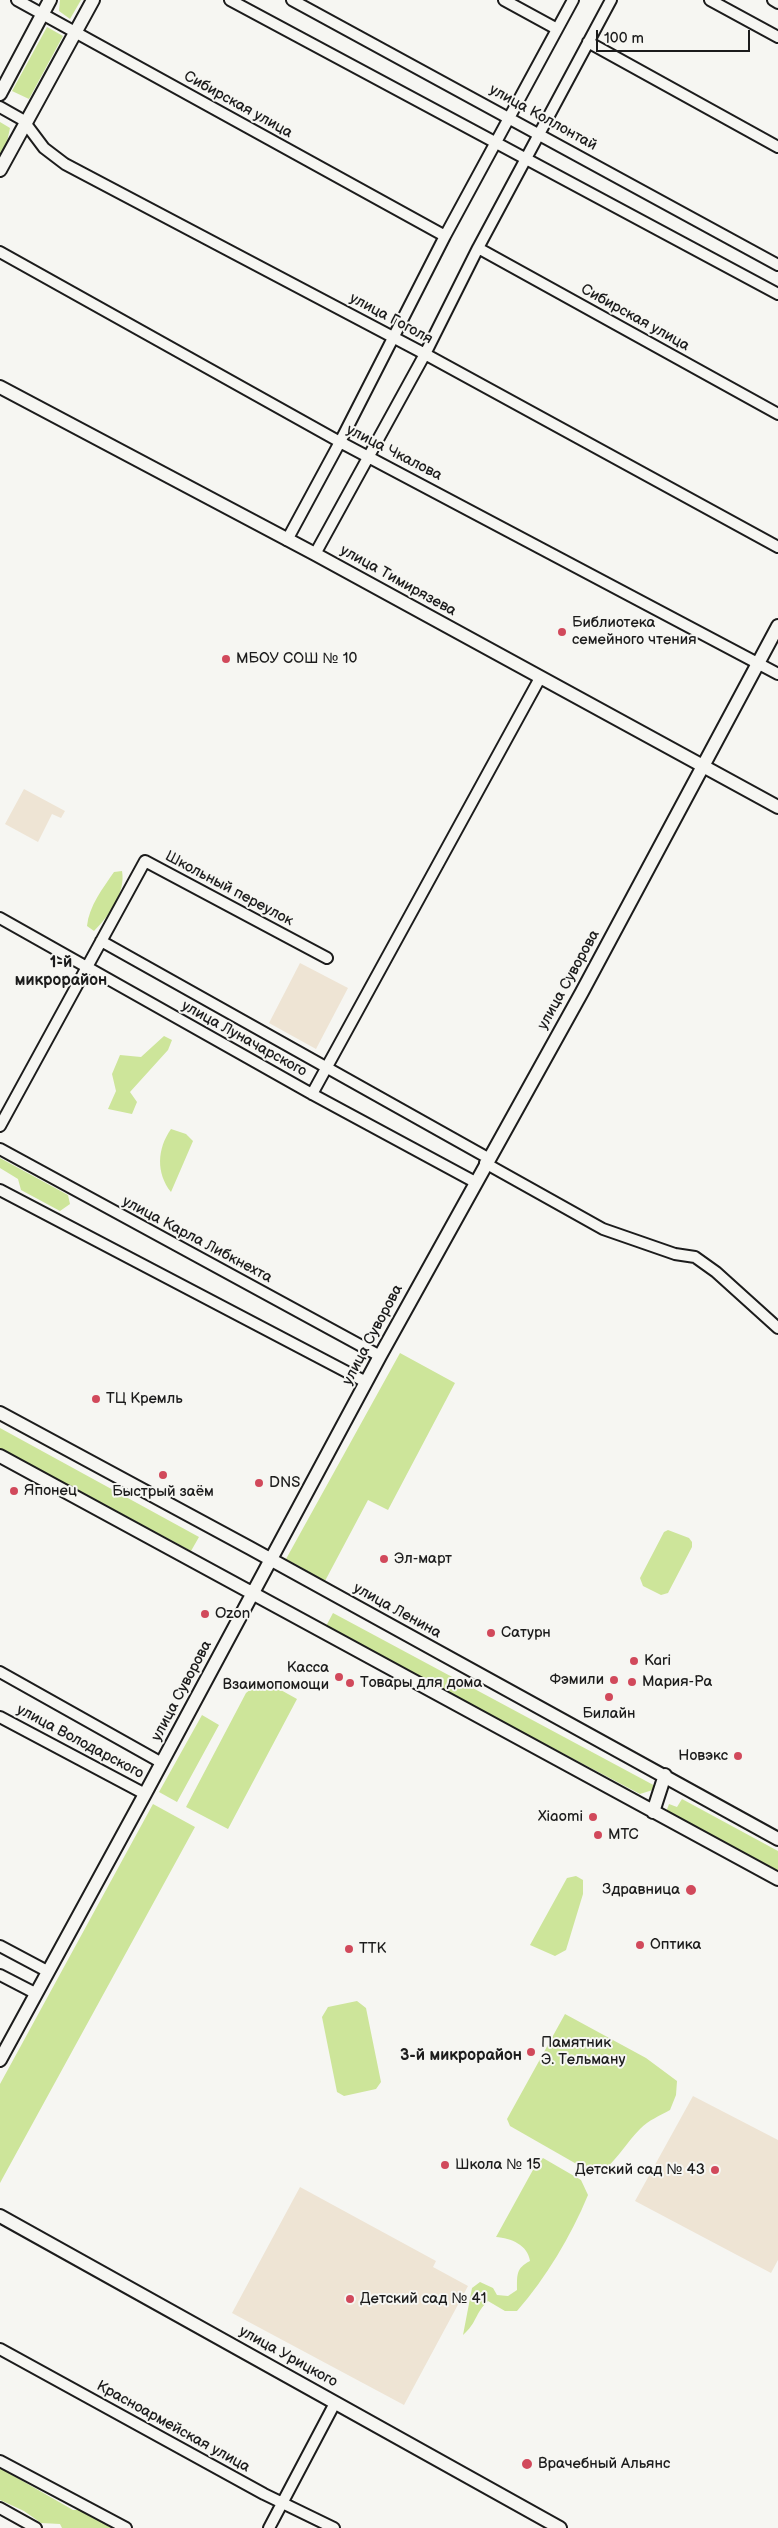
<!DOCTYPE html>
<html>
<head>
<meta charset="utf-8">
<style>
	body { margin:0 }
	#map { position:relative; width:778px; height:2528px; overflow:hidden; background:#f6f6f2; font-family:"Balsamiq Sans",sans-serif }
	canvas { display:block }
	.scale { position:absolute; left:596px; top:30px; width:154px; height:22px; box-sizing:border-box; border:2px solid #1c1c1c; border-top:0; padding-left:6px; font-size:15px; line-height:18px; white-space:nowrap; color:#1c1c1c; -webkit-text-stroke:4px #f6f6f2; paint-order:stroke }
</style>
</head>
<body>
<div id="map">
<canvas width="778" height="2528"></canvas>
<div class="scale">100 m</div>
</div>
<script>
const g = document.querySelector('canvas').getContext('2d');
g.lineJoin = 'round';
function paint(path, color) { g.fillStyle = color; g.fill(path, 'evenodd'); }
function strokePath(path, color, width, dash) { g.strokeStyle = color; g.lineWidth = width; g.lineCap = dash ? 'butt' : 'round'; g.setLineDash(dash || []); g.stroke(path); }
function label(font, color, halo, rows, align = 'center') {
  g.font = font + ' "Balsamiq Sans",sans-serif'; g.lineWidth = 4; g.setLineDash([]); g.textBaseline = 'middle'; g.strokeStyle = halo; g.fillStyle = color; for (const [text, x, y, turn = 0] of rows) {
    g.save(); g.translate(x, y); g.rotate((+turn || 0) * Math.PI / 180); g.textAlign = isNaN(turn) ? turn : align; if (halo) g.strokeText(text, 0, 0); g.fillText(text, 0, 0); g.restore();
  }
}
const built = new Path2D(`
	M24,789L65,811L61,818L52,814L38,842L5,824Z
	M300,963L348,988L316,1049L269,1023Z
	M693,2096L778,2140V2260L771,2273L635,2201Z
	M300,2187L436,2261L433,2267L468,2286L404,2405L232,2313Z`);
const green = new Path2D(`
	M60,0H81L70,19L59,11Z
	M47,27L63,36L29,99L12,91Z
	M0,122L10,128L7,142L0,156Z
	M122,871C126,892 109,916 94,931L87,926C89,906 103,888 114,872Z
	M164,1036L172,1040L168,1050L130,1092L137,1102L132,1114L108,1109L116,1091L112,1074L120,1055L141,1057Z
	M171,1129L186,1134L193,1141L171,1192C156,1173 157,1149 171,1129Z
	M0,1158L68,1195L70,1204L60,1211L21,1190L18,1179L0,1168Z
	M400,1353L455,1383L388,1510L368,1500L325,1581L286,1559Z
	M0,1428L199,1537L191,1551L0,1448Z
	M668,1530L689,1538L692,1542V1547L668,1593L661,1595L643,1586L640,1578L664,1532Z
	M333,1613L659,1788L640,1794L325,1628Z
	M270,1684L297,1699L228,1829L186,1807L246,1693L256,1685Z
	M202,1715L219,1725L177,1802L159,1792Z
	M682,1799L778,1851V1873L666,1812L669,1804L677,1807Z
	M153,1804L195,1827L0,2183V2084Z
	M576,1876L583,1880V1894L566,1950L555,1956L530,1945L567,1878Z
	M357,2001L366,2008L381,2082L376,2089L344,2096L337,2092L322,2017L328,2007Z
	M565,2014L646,2058L677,2081L676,2095L670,2110C659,2116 649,2120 640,2129C627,2142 619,2157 606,2168L580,2166L510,2126L507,2119Z
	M543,2158L581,2180L588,2195C571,2236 546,2278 517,2311H505L488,2301C475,2313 477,2323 463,2335L472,2288L480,2282L493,2288L497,2295L508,2296L517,2290C517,2275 516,2268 530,2261C528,2245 511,2238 496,2237L534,2168Z
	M0,2468L73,2510H81L122,2528H62L60,2524L41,2523L24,2511L0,2500Z`);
const minor = new Path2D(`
	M17,0L445,236
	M230,0L778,294
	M292,0L778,265
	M504,0L557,29
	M710,0L778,37
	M773,0L778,3
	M588,42L778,147
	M0,107L23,120L44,148L65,164L425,354L778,547
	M478,248L778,414
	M0,252L340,442L778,674
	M287,540L340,442L445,236L573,0
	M315,554L425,354L478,248L611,0
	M0,918L312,1094L475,1182
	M101,941L488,1158
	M312,1094L540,678
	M0,1126L145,861L327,958
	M0,1149L380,1356
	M485,1163L603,1229L675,1254L695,1257L716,1272L778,1328
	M0,1190L366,1382
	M0,1672L162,1763
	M0,1717L145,1794
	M0,1946L47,1971
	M0,1975L35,1993
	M0,2349L264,2494L334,2528
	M0,2461L126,2528
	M0,2508L36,2528
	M269,2528L335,2403`);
const tertiary = new Path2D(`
	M0,94L50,0
	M0,170L93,0
	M0,387L315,554L778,807
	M0,1413L250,1548L778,1839
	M0,1456L778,1879
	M653,1812L665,1775
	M0,2060L145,1794L380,1356L582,992L778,626
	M0,2216L560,2528`);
const markers = [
	[562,632,5,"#d1495b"],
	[226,659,5,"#d1495b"],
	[96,1399,5,"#d1495b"],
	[163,1475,5,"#d1495b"],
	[259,1483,5,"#d1495b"],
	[14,1491,5,"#d1495b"],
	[384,1559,5,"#d1495b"],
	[205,1614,5,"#d1495b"],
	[491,1633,5,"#d1495b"],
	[634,1661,5,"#d1495b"],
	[339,1677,5,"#d1495b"],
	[614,1680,5,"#d1495b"],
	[632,1682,5,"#d1495b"],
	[350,1683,5,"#d1495b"],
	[609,1697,5,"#d1495b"],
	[738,1756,5,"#d1495b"],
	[593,1817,5,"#d1495b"],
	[598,1835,5,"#d1495b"],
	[691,1890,6,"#d1495b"],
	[640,1945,5,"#d1495b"],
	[349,1949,5,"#d1495b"],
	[531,2052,5,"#d1495b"],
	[445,2165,5,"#d1495b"],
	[715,2170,5,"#d1495b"],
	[350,2299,5,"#d1495b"],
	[527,2464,6,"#d1495b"]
];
const streetNames = [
	["Сибирская улица",238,105,29],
	["улица Коллонтай",543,118,29],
	["Сибирская улица",635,318,29],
	["улица Гоголя",391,319,28],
	["улица Чкалова",394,453,27],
	["улица Тимирязева",398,581,29],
	["Школьный переулок",229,889,28],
	["улица Суворова",569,980,-61],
	["улица Луначарского",244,1039,29],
	["улица Карла Либкнехта",197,1240,28],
	["улица Суворова",373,1335,-62],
	["улица Ленина",397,1611,29],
	["улица Суворова",182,1691,-62],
	["улица Володарского",80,1742,28],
	["улица Урицкого",288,2357,29],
	["Красноармейская улица",173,2427,29]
];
const poiNames = [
	["Библиотека",572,623],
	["семейного чтения",572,640],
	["МБОУ СОШ № 10",236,659],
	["ТЦ Кремль",106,1399],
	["DNS",269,1483],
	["Японец",24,1491],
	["Быстрый заём",163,1492,"center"],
	["Эл-март",394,1559],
	["Ozon",215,1614],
	["Сатурн",501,1633],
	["Kari",644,1661],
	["Касса",329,1668,"right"],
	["Взаимопомощи",329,1685,"right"],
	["Фэмили",604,1680,"right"],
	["Мария-Ра",642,1682],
	["Товары для дома",360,1683],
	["Билайн",609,1714,"center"],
	["Новэкс",728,1756,"right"],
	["Xiaomi",583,1817,"right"],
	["МТС",608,1835],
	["Здравница",680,1890,"right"],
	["Оптика",650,1945],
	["ТТК",359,1949],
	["Памятник",541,2043],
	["Э. Тельману",541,2060],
	["Школа № 15",455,2165],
	["Детский сад № 43",705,2170,"right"],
	["Детский сад № 41",360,2299],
	["Врачебный Альянс",538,2464]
];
const neighbourhoodNames = [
	["1-й",61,963],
	["микрорайон",61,981],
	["3-й микрорайон",461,2056]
];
paint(built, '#eee4d4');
paint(green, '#cde59a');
strokePath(minor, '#1c1c1c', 14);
strokePath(tertiary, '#1c1c1c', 16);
strokePath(minor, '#f6f6f2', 10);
strokePath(tertiary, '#f6f6f2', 12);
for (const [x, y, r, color] of markers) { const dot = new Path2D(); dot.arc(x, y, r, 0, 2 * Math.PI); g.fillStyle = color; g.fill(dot); strokePath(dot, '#f6f6f2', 2); }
label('15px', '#1c1c1c', '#f6f6f2', streetNames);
label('15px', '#1c1c1c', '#f6f6f2', poiNames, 'left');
label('bold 16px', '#1c1c1c', '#f6f6f2', neighbourhoodNames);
</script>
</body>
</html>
